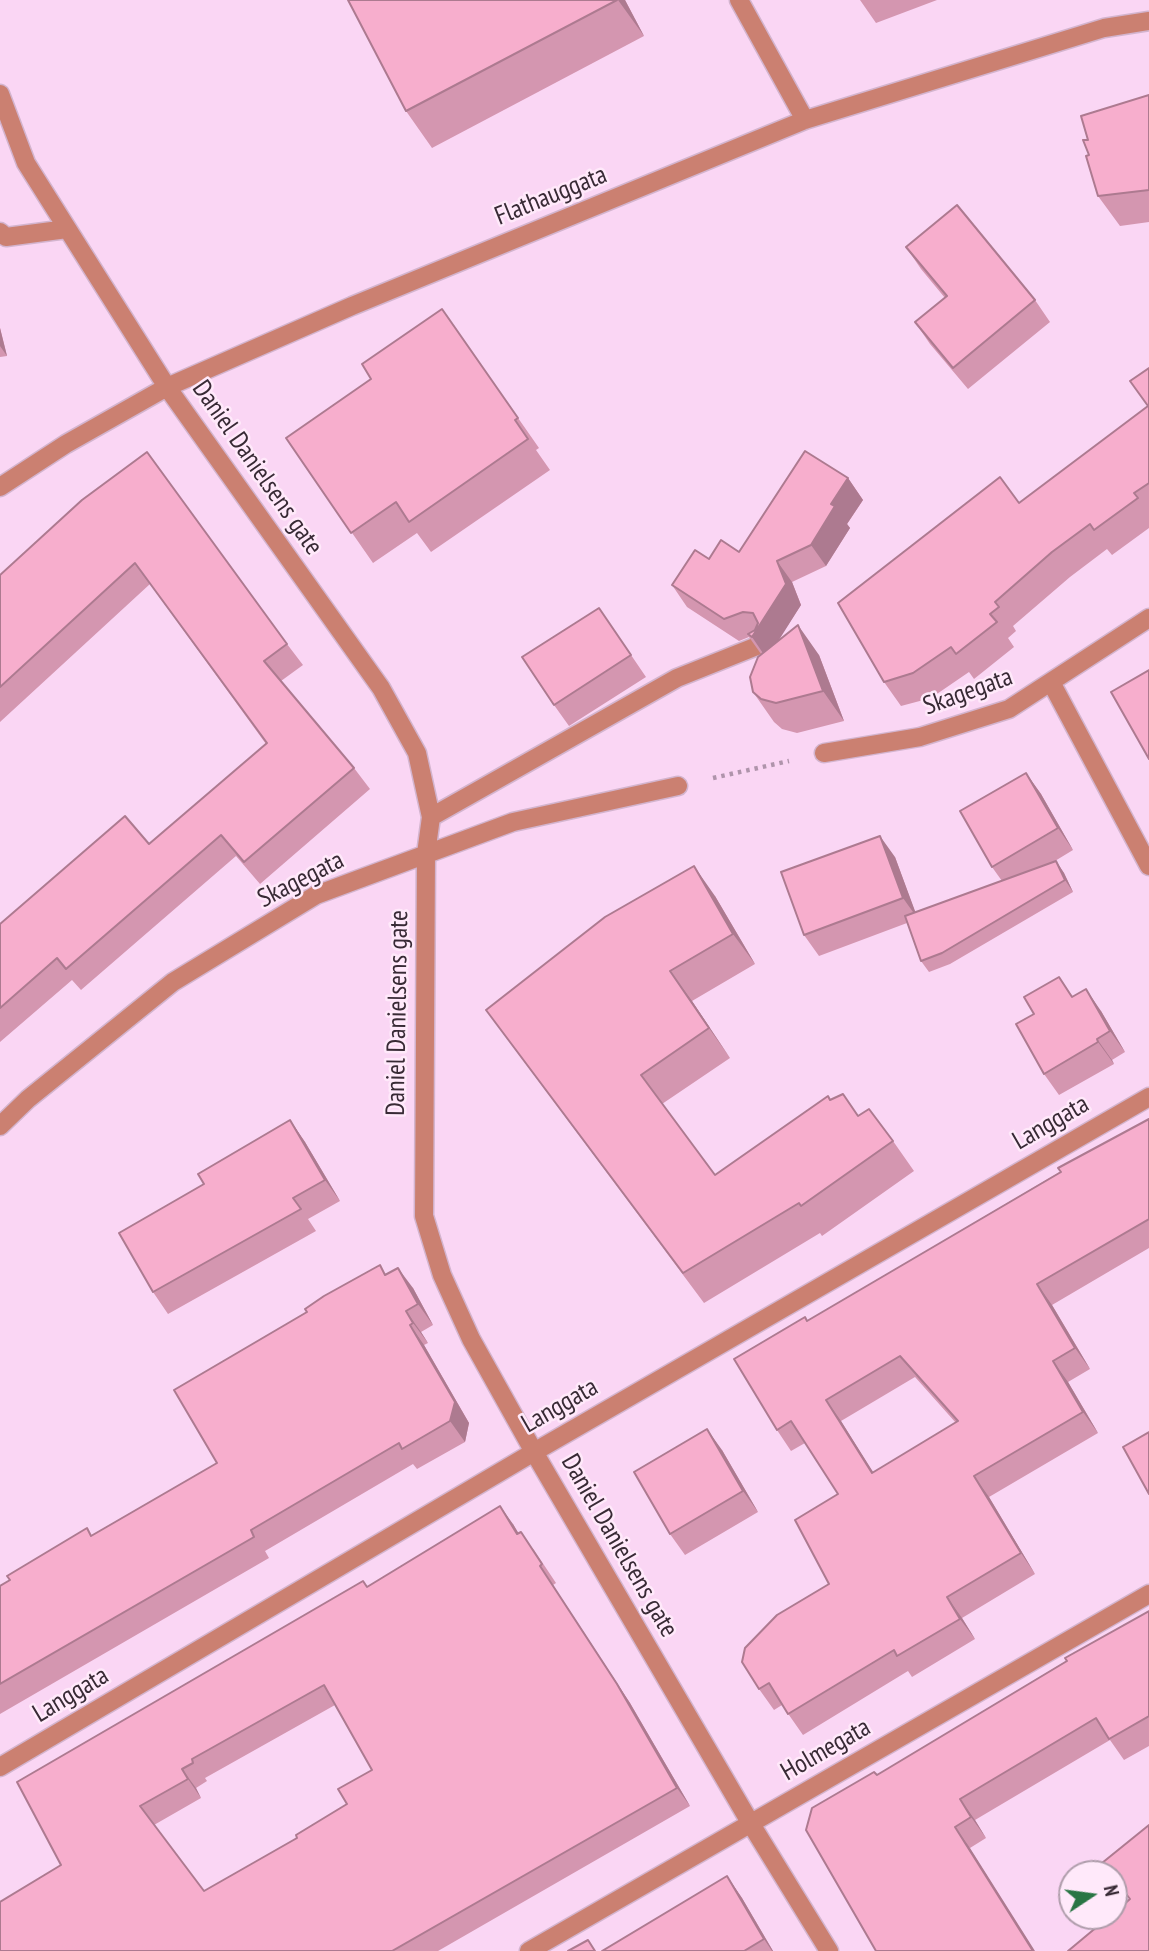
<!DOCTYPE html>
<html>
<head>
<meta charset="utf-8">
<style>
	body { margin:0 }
	#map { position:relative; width:1149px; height:1951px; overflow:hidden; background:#fad6f4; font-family:"PT Sans Narrow",sans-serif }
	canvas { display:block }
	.north { position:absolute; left:1058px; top:1860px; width:70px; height:70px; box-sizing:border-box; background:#ffe9fa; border:2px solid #af9dab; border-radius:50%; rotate:77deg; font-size:19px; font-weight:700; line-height:28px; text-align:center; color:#382a35 }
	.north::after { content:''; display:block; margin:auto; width:24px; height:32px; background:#297544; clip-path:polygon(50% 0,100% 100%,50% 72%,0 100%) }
</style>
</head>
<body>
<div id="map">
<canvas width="1149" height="1951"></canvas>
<div class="north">N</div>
</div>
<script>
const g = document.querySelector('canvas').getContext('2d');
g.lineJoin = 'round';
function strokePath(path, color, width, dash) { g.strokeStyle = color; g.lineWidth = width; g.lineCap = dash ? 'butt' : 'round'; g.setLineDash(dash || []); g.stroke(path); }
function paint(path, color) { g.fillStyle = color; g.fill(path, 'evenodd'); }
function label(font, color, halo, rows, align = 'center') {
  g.font = font + ' "PT Sans Narrow",sans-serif'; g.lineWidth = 5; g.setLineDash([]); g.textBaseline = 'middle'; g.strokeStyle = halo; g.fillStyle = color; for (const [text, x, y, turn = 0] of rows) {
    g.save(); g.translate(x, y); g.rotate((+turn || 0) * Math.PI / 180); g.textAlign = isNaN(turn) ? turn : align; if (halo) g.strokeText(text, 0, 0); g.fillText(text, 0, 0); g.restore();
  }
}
const path = new Path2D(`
	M713,778L789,761`);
const minor = new Path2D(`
	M739,0L805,120
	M0,94L26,163L167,387L381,688L417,753L431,817L426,854L424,1216L442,1275L471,1339L534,1452L751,1824L829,1951
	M0,232L6,237L67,229
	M0,487L66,444L167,387L352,306L805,120L1104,28L1149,21
	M1052,684L1149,866
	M824,753L920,737L1009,709L1149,618
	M431,817L677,678L762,644
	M0,1126L28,1099L173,982L316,895L513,822L678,786
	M0,1767L534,1452L1149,1097
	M529,1951L1149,1594`);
const wall = new Path2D(`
	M348,0H625L644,36L432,148L406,111Z
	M860,0H937L876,23Z
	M1149,95V222L1120,226L1098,196L1089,155Z
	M906,247L1035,300L1050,322L968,389L930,344L915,322L945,298L921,269Z
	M442,309L539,448L536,450L550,470L431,552L417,533L373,563L286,438L371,379Z
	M0,328L7,356L0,357Z
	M1149,368V528L1112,555L1107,549L1070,577L1013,626L1016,631L1008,638L1014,647L974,679L969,672L931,698L901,706L884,682L1019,503L1148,406Z
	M848,478L863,500L847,524L850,528L826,566L792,582L801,605L778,640L819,655L844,721L797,733L782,729L774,722L753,692L761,654L749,637L739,641L687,607L672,585L709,559L739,552Z
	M82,500L287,644L303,665L281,681L354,768L370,789L260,884L236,856L81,990L72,980L0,1042V924L149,844L266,744L150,584L0,722V575Z
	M599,608L646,677L569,726L554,705Z
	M1026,773L1041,794L1073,850L1050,864L1056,861L1064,873L1073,892L950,964L929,972L921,961L907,923L819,956L804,935L895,857L915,912L1002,881L992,867Z
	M715,896L755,964L692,1001L730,1058L662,1104L715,1175L830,1100L858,1116L893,1141L914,1171L822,1236L820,1233L704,1303L508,1040L486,1010Z
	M1059,977L1073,997L1101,1011L1125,1052L1112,1060L1114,1064L1059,1095L1044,1074L1034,1014Z
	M1149,1119V1248L1052,1305L1090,1369L1068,1382L1098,1433L989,1497L1035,1574L962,1618L975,1639L912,1677L908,1671L803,1735L782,1705L774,1710L759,1689L829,1584L838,1494L805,1443L791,1451L777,1430L808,1321ZM915,1377L956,1423L873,1473L841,1421Z
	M290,1120L305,1142L340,1201L308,1219L316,1231L168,1314L153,1292Z
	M386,1274L413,1288L433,1325L421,1332L428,1343L424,1345L469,1423L465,1442L417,1469L413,1464L265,1551L269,1558L0,1714V1586L92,1535L217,1463Z
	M722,1450L758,1512L685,1555L670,1534Z
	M513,1524L518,1533L534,1550L556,1583L553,1585L630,1703L690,1806L438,1951H0L61,1865L363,1581L367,1587ZM335,1705L372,1770L347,1804L297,1838L204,1891L154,1825L201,1798L196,1788L207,1781L205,1778Z
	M1149,1611V1746L1124,1760L1110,1740L975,1820L986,1838L970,1848L877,1775Z
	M727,1876L742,1898L773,1951H602Z`);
const shadedWall = new Path2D(`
	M618,0H625L644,36Z
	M0,328L7,356L0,346Z
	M848,478L863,500L847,524L850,528L826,566L811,545L831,504Z
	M777,561L792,582L801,605L767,659L752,637L786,584Z
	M798,625L819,655L844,721L823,691Z
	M1026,773L1041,794L1073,850L1058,828Z
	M880,836L895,857L918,919L903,898Z
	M1056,861L1064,873L1073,892L1065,880Z
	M694,866L715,896L755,964L733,934Z
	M670,971L692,1001L730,1058L709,1028Z
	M1086,989L1101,1011L1125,1052L1110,1031Z
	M1097,1039L1112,1060L1114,1064L1098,1042Z
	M290,1120L305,1142L340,1201L325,1180Z
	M398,1268L413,1288L433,1325L418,1304Z
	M1037,1284L1052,1305L1090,1369L1075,1348Z
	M406,1311L421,1332L428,1343L413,1323Z
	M410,1325L424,1345L469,1423L465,1442L450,1421Z
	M1053,1361L1068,1382L1098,1433L1083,1412Z
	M826,1400L841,1421L887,1494L872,1473Z
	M707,1429L722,1450L758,1512L743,1491Z
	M974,1476L989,1497L1035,1574L1021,1553Z
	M500,1506L513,1524L530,1552L517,1534Z
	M540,1566L630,1703L690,1806L677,1788Z
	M947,1597L962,1618L975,1639L960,1619Z
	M182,1769L196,1788L201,1798L188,1779Z
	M960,1799L975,1820L986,1838L971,1817Z
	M955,1827L970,1848L1035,1951H1033Z
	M727,1876L742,1898L773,1951H772L764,1939Z`);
const building = new Path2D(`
	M348,0H617L406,111Z
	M1149,95V190L1098,196L1086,156L1089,155L1083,140H1088L1081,116Z
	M957,205L1035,300L953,368L915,322L947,296L906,247Z
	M442,309L518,418L515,420L528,439L409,522L396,502L351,533L286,438L371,379L362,364Z
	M1149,368V483L1134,493L1138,498L1094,530L1090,524L1052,552L995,602L999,607L990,614L997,622L956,654L951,647L913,673L884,682L838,603L1000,477L1019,503L1148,406L1130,381Z
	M805,451L848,478L831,504L835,506L811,545L777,561L786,584L752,637L748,634L755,630L758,623L753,613L743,612L724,619L672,585L695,550L709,559L721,540L739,552Z
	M147,452L287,644L264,661L354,768L244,862L221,835L66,969L57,958L0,1008V924L125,816L149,844L267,743L135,563L0,687V575L82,500Z
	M599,608L631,655L554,705L522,657Z
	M798,625L823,691L776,703L761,699L753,692L750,677L758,657Z
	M1149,670V759L1111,692Z
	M1026,773L1058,828L992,867L960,811Z
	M880,836L903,898L804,935L781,872Z
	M1056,861L1065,880L942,953L921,961L905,916Z
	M694,866L733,934L670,971L709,1028L641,1075L715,1175L828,1096L830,1100L843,1094L858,1116L869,1109L893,1141L801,1206L799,1203L683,1273L486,1010L605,917Z
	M1059,977L1072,997L1086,989L1110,1031L1097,1039L1098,1042L1044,1074L1016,1024L1034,1014L1024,997Z
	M1149,1119V1219L1037,1284L1075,1348L1053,1361L1083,1412L974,1476L1021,1553L947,1597L960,1619L897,1656L894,1650L788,1714L769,1683L759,1689L742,1662L745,1648L777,1615L829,1584L795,1520L838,1494L791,1421L777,1430L734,1359L805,1317L807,1321L1061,1172L1058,1168ZM900,1356L958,1421L872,1473L826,1400Z
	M290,1120L325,1180L293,1198L301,1209L153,1292L119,1233L204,1184L198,1174Z
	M380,1265L385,1275L398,1268L418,1304L406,1311L413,1323L410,1325L455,1402L450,1421L402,1449L399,1443L251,1530L254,1537L0,1684V1586L10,1580L7,1576L87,1528L91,1536L217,1463L174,1390L307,1312L305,1309L324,1296Z
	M707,1429L743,1491L670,1534L634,1472Z
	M1149,1432V1494L1123,1447Z
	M500,1506L517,1534L521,1532L542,1564L540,1566L617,1684L677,1788L392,1951H0V1902L61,1865L17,1782L363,1581L367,1587ZM324,1685L372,1770L338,1789L347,1804L296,1835L297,1838L204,1891L140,1806L188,1779L182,1769L193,1763L192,1759Z
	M1149,1611V1716L1109,1739L1096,1718L960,1799L971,1817L955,1827L1033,1951H876L806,1830L812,1808L874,1772L877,1775L1067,1661L1065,1658Z
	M1149,1825V1951H1068L1110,1916H1114V1913L1130,1899L1114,1878V1874H1111L1102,1863Z
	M727,1876L764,1939L744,1951H602Z
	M588,1940L595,1951H568Z`);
const streetNames = [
	["Flathauggata",551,196,-22],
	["Daniel Danielsens gate",257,468,55],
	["Skagegata",968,692,-20],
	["Skagegata",301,880,-27],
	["Daniel Danielsens gate",398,1013,-89],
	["Langgata",1051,1123,-30],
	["Langgata",560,1406,-30],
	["Daniel Danielsens gate",619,1546,60],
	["Langgata",71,1695,-31],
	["Holmegata",826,1750,-30]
];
strokePath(minor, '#d3b4ce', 21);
strokePath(path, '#af94ab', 4.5, [3.5, 5]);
strokePath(minor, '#cb8071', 18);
paint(wall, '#d496b0');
paint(shadedWall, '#ad7a90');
paint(building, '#f7aecd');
strokePath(building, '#ad7a90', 2);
label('26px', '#382a35', '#ffe9fa', streetNames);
</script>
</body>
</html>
